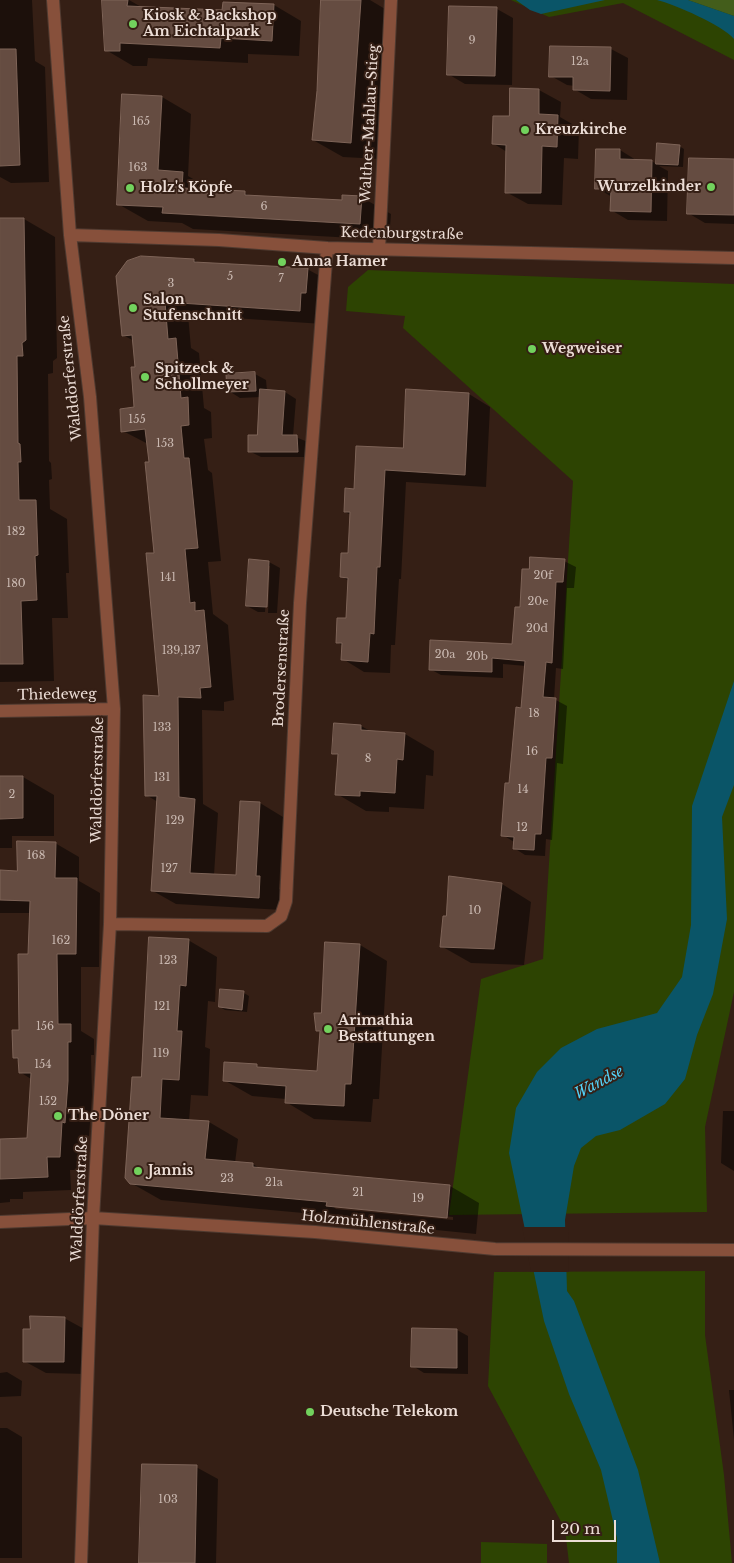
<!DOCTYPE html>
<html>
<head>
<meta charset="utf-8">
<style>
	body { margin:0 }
	#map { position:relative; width:734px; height:1563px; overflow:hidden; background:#351f15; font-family:"Libre Baskerville",serif }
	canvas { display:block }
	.scale { position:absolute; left:552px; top:1520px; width:64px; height:22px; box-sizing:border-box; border:2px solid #ecddd6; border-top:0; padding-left:6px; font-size:15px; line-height:18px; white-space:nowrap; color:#ecddd6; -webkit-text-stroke:4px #351f15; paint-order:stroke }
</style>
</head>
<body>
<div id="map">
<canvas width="734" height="1563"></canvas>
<div class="scale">20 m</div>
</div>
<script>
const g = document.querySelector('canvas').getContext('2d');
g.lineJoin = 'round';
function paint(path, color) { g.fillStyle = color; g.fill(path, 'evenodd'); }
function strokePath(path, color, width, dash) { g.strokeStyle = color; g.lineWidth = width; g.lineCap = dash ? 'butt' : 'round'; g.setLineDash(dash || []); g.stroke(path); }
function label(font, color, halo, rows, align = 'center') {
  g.font = font + ' "Libre Baskerville",serif'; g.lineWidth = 4; g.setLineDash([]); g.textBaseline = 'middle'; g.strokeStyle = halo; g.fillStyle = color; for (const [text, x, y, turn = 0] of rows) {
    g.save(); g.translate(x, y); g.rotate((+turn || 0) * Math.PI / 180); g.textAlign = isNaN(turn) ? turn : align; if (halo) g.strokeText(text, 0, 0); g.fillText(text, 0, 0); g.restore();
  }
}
const green = new Path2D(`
	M511,0H734V60L623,3L549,17Z
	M368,270L734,284V992L705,1127L707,1212L449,1215L481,979L543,959L573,481L403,328L405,316L346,311L348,287Z
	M705,1271V1335L724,1475L732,1563H569L565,1529L488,1386L494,1272Z
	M481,1542L547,1544V1563H481Z`);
const forest = new Path2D(`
	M688,0H734V16Z`);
const water = new Path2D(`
	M516,0H605L541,14L530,10Z
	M657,0H688L734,16V39C724,26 674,4 657,0Z
	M734,681V785L722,817L727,919L713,994L697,1035L685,1079L665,1104L620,1130L596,1136L581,1148L574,1166L565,1220L567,1291L574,1301L638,1470L660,1563H617V1538L601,1470L569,1394L544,1321L509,1153L516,1108L537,1072L561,1048L597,1029L657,1013L682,977L691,925L692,806Z`);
const pier = new Path2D(`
	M522,1227H568L569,1272H531Z`);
const shadow = new Path2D(`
	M0,0H32L35,61L45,67L49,182L11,183L0,177Z
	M103,0H129L143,8L223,11L274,5L301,21L299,56L248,54V63L148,58L147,66H133L106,50Z
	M323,0H370L390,12L380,159L343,157L313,140L318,92Z
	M497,9L513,18L512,85L465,84L448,74Z
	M551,47L611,49L628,58L627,100L591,99L574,89L575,86L567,85L551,76Z
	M511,89L539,90L561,102L560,117L579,128L578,159L564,158L562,205L528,204L506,192L507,152L494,144L511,117Z
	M162,97L191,114L188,176L212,190L245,193L252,197L343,202L361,197L391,214L389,240L193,229L182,223L148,221L118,204Z
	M658,145L679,146L684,149L683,167L659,166L668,171L667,221L628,220L611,210L612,197L597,188L620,150L636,160L652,161L657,165Z
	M734,161V224L705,223L688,213Z
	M0,219H24L55,237L57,358L53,361V373L48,374L49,461L51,463L52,479L49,480L50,509L67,519L69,573H66L68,618H52L54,681L0,682Z
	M194,260L199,263L307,269L331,282L329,306H324L323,324L188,315L191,348L199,353L204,408L211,412L212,438L204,439L208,470L212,473L221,561L208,562L213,614L228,625L234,700L224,702V711L202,710L203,804L218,813L214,875L237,877L260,803L283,817L279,889L283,891L282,910L176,904L153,891L158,802L146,795L161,697L156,554L148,444L123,431L136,409V368L134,341L123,335Z
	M255,374L266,380L267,391L285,392L296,399L293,436L308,442V457H261L249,451L258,436L261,397L240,398L229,391Z
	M407,391L469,394L490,407L486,487L406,482L401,579H399L395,645H391L390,673L364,672L343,659V646L337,642L347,619L349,581L341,576L349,554L351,515L345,512L355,490L404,450Z
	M564,561L576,567L574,588H567L563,669L556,668L554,699L567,706L563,764L557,763L552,840L546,839L545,856L525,855L514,848V842L503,835L522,709L526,666L503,664V678L441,675L430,669L514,645L521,609Z
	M269,562L280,568L277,613H268L270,566H268L265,612H258L247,606Z
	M361,726L372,732L405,734L434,751L433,776L426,775L424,809L389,807V812L366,811L337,794L339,756L334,753Z
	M0,777H23L54,795V836H12V848H0Z
	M55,843L79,857V881L100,893L99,967H81V1031L94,1039V1055H91L92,1095L89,1136L85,1135L84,1170H70L71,1190L23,1192V1199H10V1202L0,1203V1140L28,1139L31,1079L20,1072L19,1061L14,1057L20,1031L29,955L31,913H0V872H18Z
	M450,878L502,884L531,902L524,965L471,963L441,946L447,917Z
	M188,940L217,957L215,1002L208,1001L205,1047L210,1049L208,1096L191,1095L189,1121L209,1122L238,1139L235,1163L253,1164L262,1170L450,1186L479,1203L476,1234L356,1222L347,1217L161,1200L131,1183L142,1079ZM333,1206L453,1217V1220L336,1209Z
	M360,945L387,961L379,1099H373L371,1122L314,1119L286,1102V1099L252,1096L224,1080L257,1066L262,1069L319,1072L321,1033L317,1030L322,1014Z
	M244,993L249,996L247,1012L225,1010L220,1007Z
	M723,1111H734V1171L721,1163Z
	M64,1318L86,1330L85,1374L46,1373L24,1361L31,1330Z
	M413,1329L457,1330L468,1336V1374L424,1373L413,1366Z
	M7,1372L22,1381L21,1396L0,1397V1373Z
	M729,1390H734V1440Z
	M0,1428H7L22,1437V1558H0Z
	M196,1467L218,1479L216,1563H140Z`);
const building = new Path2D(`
	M102,0H128L127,6L222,10L223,2L274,4L272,41L221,38L220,48L120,43V51H105Z
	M321,0H361L351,143L312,140L317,91Z
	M449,6L497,7L495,76L447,75Z
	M550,46L611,47L610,91L573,90V77H549Z
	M0,49H16L20,165L0,166Z
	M510,88L539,89V114L558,115L557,147L542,146L541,193H505L506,145L492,144L493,116H509Z
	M122,94L162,96L158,170L183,172L182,188L245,191V195L342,200V195L362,196L360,224L162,213L163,207L117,205Z
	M657,143L680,145L678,165L656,164Z
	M596,149H620V159L652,160L651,212L610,211L611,189H595Z
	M689,158L734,159V215L687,214Z
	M0,218H24L26,340L22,343L23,356H17L18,443L20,444L21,462H18L19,500H36L38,555L35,556L37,600L21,601L23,664H0Z
	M141,256L194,259V262L308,268L306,293H301L300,311L165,302L168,339L176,338L181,398L188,397L189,425L181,426L184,458H189L198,548L185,549L190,603L195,602V611L204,610L211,687L200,688L201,698L178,697L179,797L195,799L190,873L236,875L240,801L260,802L256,876H260L259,898L151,891L157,796H145L143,695L159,696L146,553H154L145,462H149L145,429L121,432L120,409L134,407L131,367H135L132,335L122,336L116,276L127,261Z
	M255,372L256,391L227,392L226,374Z
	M260,389L285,391L282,435H297L298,452H248V435H257Z
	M406,389L469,393L465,475L385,470L380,567H377L374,634L370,633L368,662L341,660L342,643H336L337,618H346L348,578L340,577L341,553H348L350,512H344L345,488L354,489L356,446L403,448Z
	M530,557L565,559L563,582H556L552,663L546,662L543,697L556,698L552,758H546L541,834H535L534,850L513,849L514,837L501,836L505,783H509L516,707L521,708L525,661L492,658V672L429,670L430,640L512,644L515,607H520L522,569H529Z
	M249,559L269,561L267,607L246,606Z
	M334,723L361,725V730L405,733L403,760L397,759L395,793L360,791V796L335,795L338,754H332Z
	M0,776H23V818L0,819Z
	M17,841L56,842L55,878H77L76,954H57L58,1024H71V1042H68V1081L65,1123L62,1122L60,1157H47L48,1177L0,1179V1139L27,1138L31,1073H19L18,1058H13L12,1030H19L18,954H28L30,901L0,900V870L17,871Z
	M449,876L502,883L494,949L440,947L443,916H446Z
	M149,937L189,939L186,986L180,985L177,1031H182L179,1080L162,1079L160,1118L209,1121L205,1159L253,1163V1167L450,1185L447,1218L326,1206L327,1202L130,1184L125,1178L132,1077H141Z
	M325,942L360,944L351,1084H345L344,1106L285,1103L286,1086L223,1081L224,1062L257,1064V1067L317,1071L320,1031H316L314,1013H321Z
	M220,989L244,991L242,1010L219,1007Z
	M30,1316L65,1317L64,1362H23V1329H30Z
	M412,1328L457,1329V1368L411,1367Z
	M142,1464L197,1465L195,1563H139Z`);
const minor = new Path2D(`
	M53,0L70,235L90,397L114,709L110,924L93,1218L81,1563
	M70,235L219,240L327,248L734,258
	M379,249L391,0
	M0,711L114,709
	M110,924L267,926L281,916L286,901L300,603L327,248
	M0,1222L93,1218L315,1232L495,1249L734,1250`);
const markers = [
	[133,24,5,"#72d25d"],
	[525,130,5,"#72d25d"],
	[711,187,5,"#72d25d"],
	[130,188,5,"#72d25d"],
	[282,262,5,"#72d25d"],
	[133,308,5,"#72d25d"],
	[532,349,5,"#72d25d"],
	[145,377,5,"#72d25d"],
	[328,1029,5,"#72d25d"],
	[58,1116,5,"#72d25d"],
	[138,1171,5,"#72d25d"],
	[310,1412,5,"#72d25d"]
];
const numberNames = [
	["9",472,41],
	["12a",580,62],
	["165",141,122],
	["163",138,168],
	["6",264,207],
	["5",230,277],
	["7",281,279],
	["3",171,284],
	["155",137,420],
	["153",165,444],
	["182",16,532],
	["20f",543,576],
	["141",168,578],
	["180",16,584],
	["20e",538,602],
	["20d",537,629],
	["139,137",181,651],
	["20a",445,655],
	["20b",477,657],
	["18",534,714],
	["133",162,728],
	["16",532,752],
	["8",368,759],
	["131",162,778],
	["14",523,790],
	["2",12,795],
	["129",175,821],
	["12",522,828],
	["168",36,856],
	["127",169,869],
	["10",475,911],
	["162",61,941],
	["123",168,961],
	["121",162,1007],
	["156",45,1027],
	["119",161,1054],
	["154",43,1065],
	["152",48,1102],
	["23",227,1179],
	["21a",274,1183],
	["21",358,1193],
	["19",418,1199],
	["103",168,1500]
];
const poiNames = [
	["Kiosk & Backshop",143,16],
	["Am Eichtalpark",143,32],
	["Kreuzkirche",535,130],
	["Wurzelkinder",701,187,"right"],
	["Holz's Köpfe",140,188],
	["Anna Hamer",292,262],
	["Salon",143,300],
	["Stufenschnitt",143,316],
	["Wegweiser",542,349],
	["Spitzeck &",155,369],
	["Schollmeyer",155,385],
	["Arimathia",338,1021],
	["Bestattungen",338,1037],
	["The Döner",68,1116],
	["Jannis",148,1171],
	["Deutsche Telekom",320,1412]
];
const streetNames = [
	["Walther-Mahlau-Stieg",370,124,-87],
	["Kedenburgstraße",402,234,1],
	["Walddörferstraße",71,378,-96],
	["Brodersenstraße",282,668,-87],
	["Thiedeweg",57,695,-1],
	["Walddörferstraße",98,780,-89],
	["Walddörferstraße",80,1199,-87],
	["Holzmühlenstraße",368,1223,6]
];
const waterNames = [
	["Wandse",599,1083,-28]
];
paint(green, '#2d4402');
paint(forest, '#435d1b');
paint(water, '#0a5568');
paint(pier, '#351f15');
paint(shadow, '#0007');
paint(building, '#654c41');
strokePath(building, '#7e6458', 1);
strokePath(minor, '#4f3a30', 14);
strokePath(minor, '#87503b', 12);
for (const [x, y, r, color] of markers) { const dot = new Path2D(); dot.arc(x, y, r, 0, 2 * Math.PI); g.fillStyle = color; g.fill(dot); strokePath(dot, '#351f15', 2); }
label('11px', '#cab9b1', null, numberNames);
label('bold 14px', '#ecddd6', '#351f15', poiNames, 'left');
label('14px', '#ecddd6', '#351f15', streetNames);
label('italic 15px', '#53d1f6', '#351f15', waterNames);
</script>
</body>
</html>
